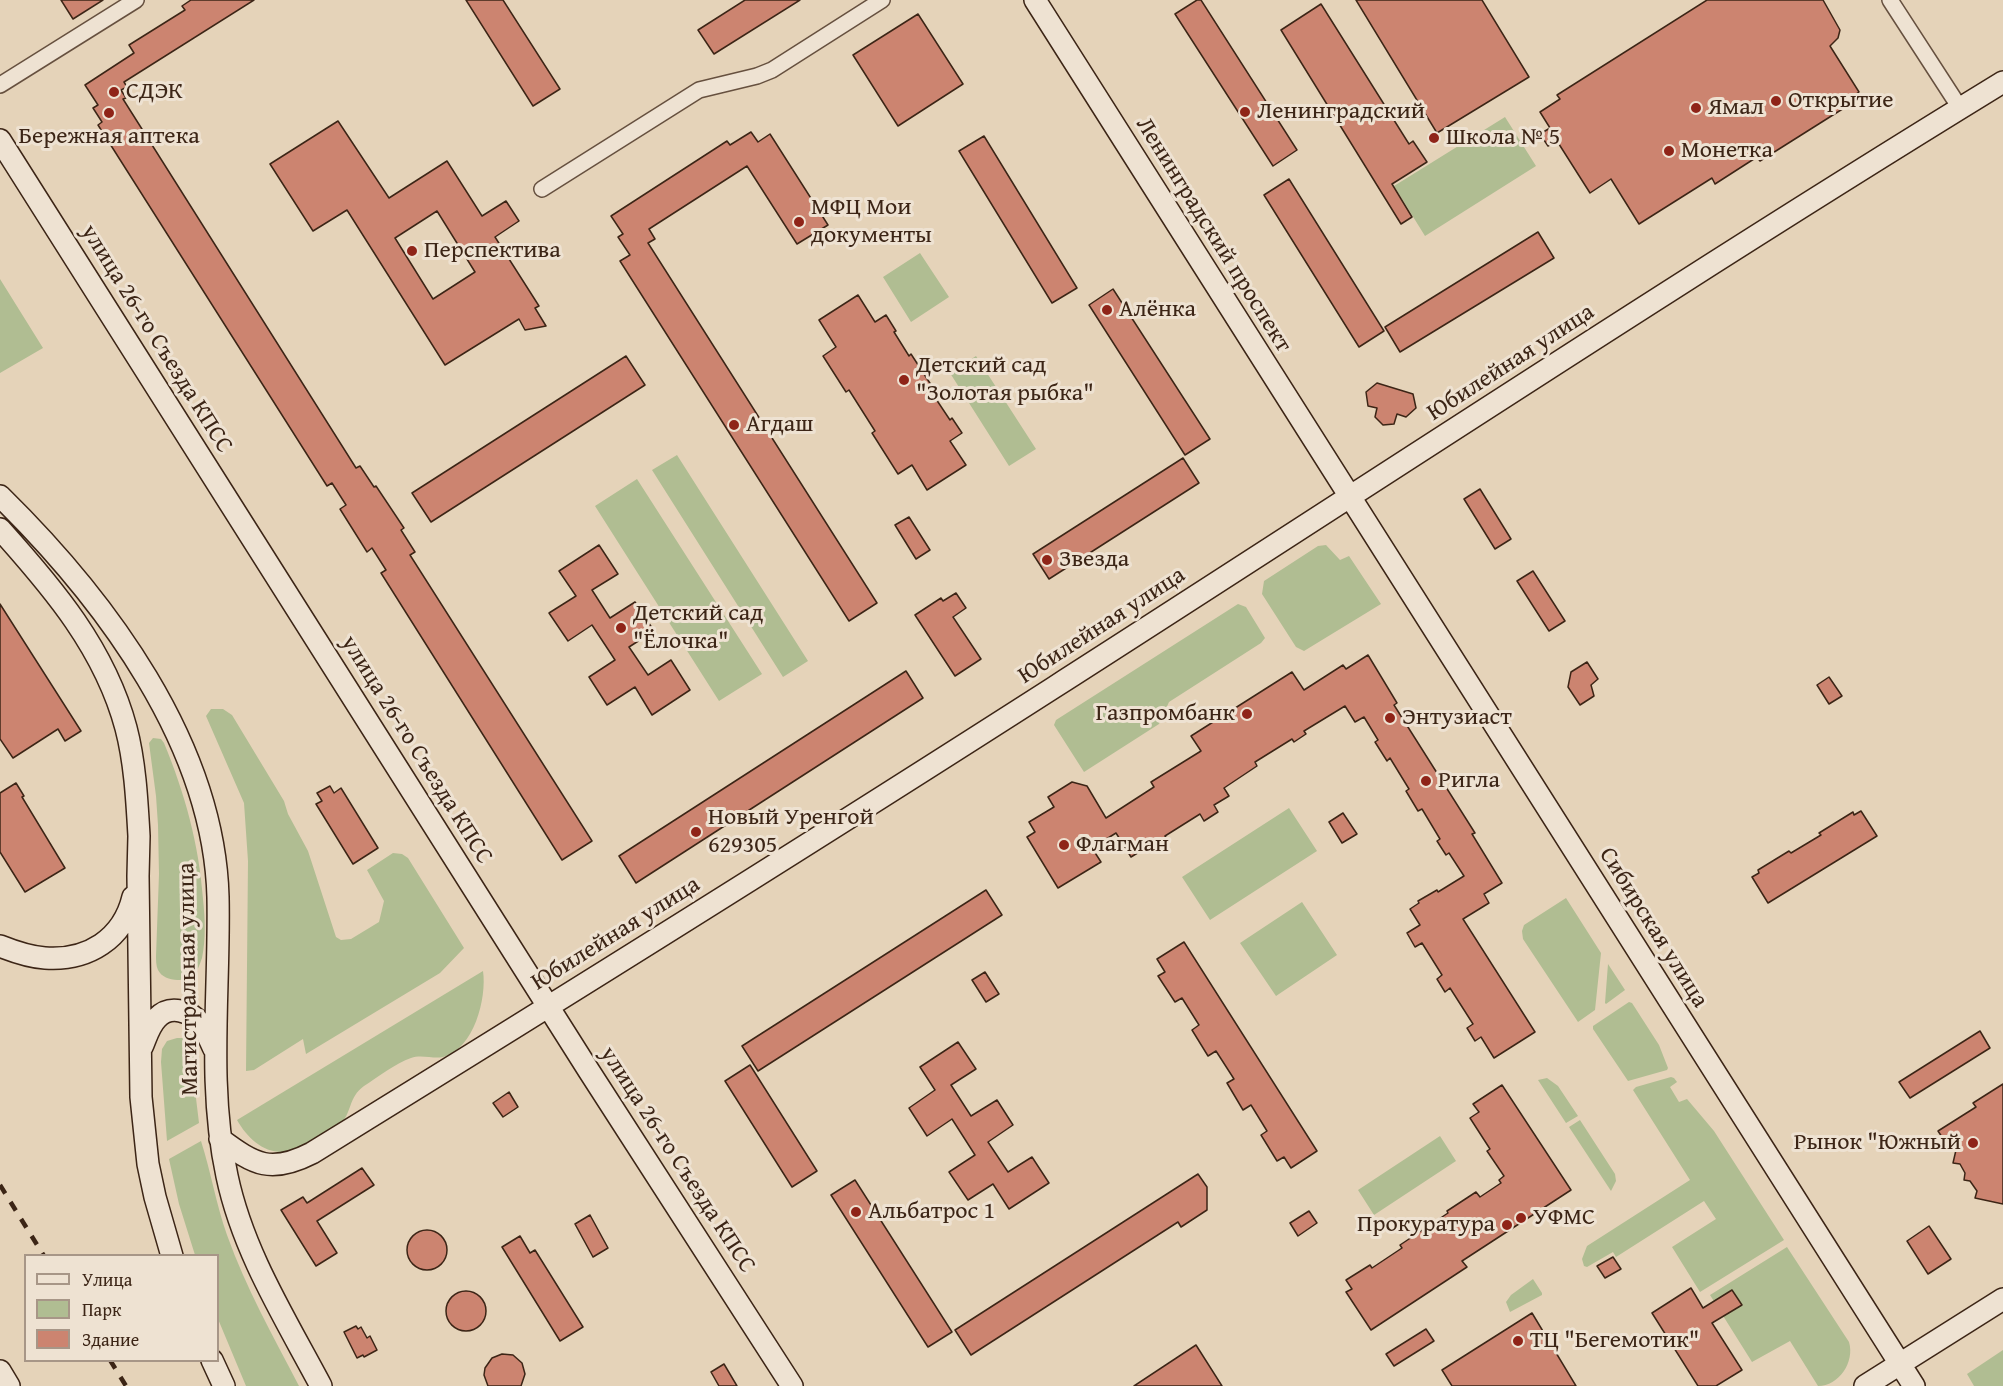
<!DOCTYPE html>
<html>
<head>
<meta charset="utf-8">
<style>
	body { margin:0 }
	#map { position:relative; width:2003px; height:1386px; overflow:hidden; background:#e5d3b9; font-family:"Gentium Book Plus",serif }
	canvas { display:block }
	.legend { position:absolute; left:24px; top:1254px; width:195px; height:108px; box-sizing:border-box; background:#eee2d2; border:2px solid #a79687; margin:0; padding:8px 10px; list-style:none; font-size:18px; color:#3c2516 }
	.legend li { display:flex; align-items:center; gap:12px; height:30px }
	.legend b { width:30px; border:2px solid #a79687 }
</style>
</head>
<body>
<div id="map">
<canvas width="2003" height="1386"></canvas>
<ul class="legend">
<li><b style="height:8px;background:#eee2d2"></b>Улица</li>
<li><b style="height:16px;background:#b0bd92"></b>Парк</li>
<li><b style="height:16px;background:#cc8470"></b>Здание</li>
</ul>
</div>
<script>
const g = document.querySelector('canvas').getContext('2d');
g.lineJoin = 'round';
function paint(path, color) { g.fillStyle = color; g.fill(path, 'evenodd'); }
function strokePath(path, color, width, dash) { g.strokeStyle = color; g.lineWidth = width; g.lineCap = dash ? 'butt' : 'round'; g.setLineDash(dash || []); g.stroke(path); }
function label(font, color, halo, rows, align = 'center') {
  g.font = font + ' "Gentium Book Plus",serif'; g.lineWidth = 6; g.setLineDash([]); g.textBaseline = 'middle'; g.strokeStyle = halo; g.fillStyle = color; for (const [text, x, y, turn = 0] of rows) {
    g.save(); g.translate(x, y); g.rotate((+turn || 0) * Math.PI / 180); g.textAlign = isNaN(turn) ? turn : align; if (halo) g.strokeText(text, 0, 0); g.fillText(text, 0, 0); g.restore();
  }
}
const green = new Path2D(`
	M1505,117L1536,166L1425,236L1394,186Z
	M920,253L949,297L911,322L883,277Z
	M0,279L43,348L0,373Z
	M976,356L1036,449L1009,466L950,373Z
	M677,455L808,661L783,677L652,470Z
	M637,479L762,674L719,701L595,506Z
	M1326,545L1340,560L1349,556L1381,604L1304,651L1296,647L1262,594L1264,581L1318,546Z
	M1238,604L1246,607L1265,638L1261,643L1169,702L1159,724L1084,772L1054,725L1056,720Z
	M211,709H223L232,715L284,801L288,814L308,851L336,937L341,940L351,939L379,922L384,901L367,870L393,853L402,854L408,858L464,948L440,973L306,1054L303,1039L254,1070L246,1071L248,861L244,803L206,716Z
	M153,738L161,739L164,743C185,794 199,844 203,899C205,918 206,939 202,958C200,963 198,971 194,974C185,983 164,982 158,970C156,966 156,960 156,956L159,874L158,825L156,796L149,743Z
	M1289,808L1317,851L1210,920L1182,877Z
	M1566,898L1601,953L1595,1010L1578,1022L1523,939L1522,931L1524,925Z
	M1302,902L1337,955L1276,996L1240,943Z
	M1608,964L1625,990L1606,1004L1605,1003Z
	M483,971C487,998 474,1049 443,1057C433,1059 421,1054 411,1058C396,1063 378,1077 364,1086C348,1097 352,1114 340,1124C335,1128 327,1132 321,1136C314,1139 308,1144 301,1147C273,1161 250,1143 237,1120Z
	M1629,1002L1632,1003L1659,1045L1668,1068L1667,1070L1628,1081L1593,1029V1026Z
	M177,1038H184L191,1044L195,1055V1090L199,1123L167,1141L161,1062L162,1049L167,1041Z
	M1671,1077L1674,1078L1677,1082L1670,1087L1679,1102L1687,1099L1714,1131L1784,1240L1700,1292L1672,1247L1716,1219L1704,1201L1616,1257L1613,1252L1587,1267L1584,1266L1582,1259L1587,1246L1690,1180L1633,1090L1636,1087Z
	M1547,1078L1558,1086L1578,1116L1566,1123L1538,1080Z
	M1580,1120L1615,1174L1616,1181L1611,1191L1569,1127Z
	M1440,1136L1456,1161L1374,1215L1358,1190Z
	M201,1141C211,1172 216,1204 227,1235C246,1288 273,1336 299,1386H246L218,1319V1256L195,1255L179,1204L169,1159Z
	M1787,1247L1849,1342C1855,1362 1839,1386 1818,1386L1790,1341L1752,1362L1710,1295Z
	M1533,1279L1542,1293V1295L1510,1312L1506,1302L1511,1295Z
	M2003,1350V1386H1974L1967,1374Z`);
const building = new Path2D(`
	M61,0H103L73,19Z
	M191,0H254L124,82L127,87L121,90L126,98L123,99L356,468L360,466L374,487L376,486L404,528L401,530L415,552L410,555L592,841L562,860L381,573L386,570L372,548L367,552L340,509L346,505L332,483L327,486L98,125L102,122L93,108L98,105L85,85L134,53L129,45L185,10L182,6Z
	M466,0H503L560,89L533,106Z
	M745,0H800L714,54L698,30Z
	M1197,0H1201L1297,150L1273,166L1175,14Z
	M1356,0H1482L1529,77L1437,133Z
	M1707,0H1823L1840,30L1838,38L1830,46L1859,92L1850,98L1852,103L1760,161L1757,157L1715,184L1712,178L1639,224L1611,179L1590,193L1557,141L1548,146L1540,134L1550,128L1540,112L1560,99L1557,95Z
	M1321,4L1409,144L1413,141L1427,162L1392,184L1412,217L1401,224L1281,30Z
	M918,14L963,84L898,126L853,55Z
	M338,121L389,198L447,161L482,216L506,201L519,221L495,237L539,306L535,308L546,326L525,330L519,319L445,365L347,210L313,231L270,164ZM437,211L475,272L433,299L395,238Z
	M751,132L758,142L770,134L828,225L797,244L747,166L649,229L655,239L648,243L877,603L849,621L620,261L630,255L618,237L623,234L611,216L727,141L730,145Z
	M984,136L1077,288L1052,303L959,151Z
	M1289,179L1384,331L1359,347L1264,195Z
	M1538,232L1554,258L1400,352L1385,327Z
	M1113,289L1210,439L1185,455L1089,305Z
	M858,295L875,322L886,315L896,331L894,332L909,356L911,354L937,394L934,396L950,420L952,418L962,433L950,441L966,465L927,490L912,465L898,474L872,433L875,431L849,390L846,392L823,356L836,347L819,320Z
	M626,356L645,385L431,522L412,493Z
	M1377,383L1413,394L1416,408L1406,417L1397,414L1394,424L1383,425L1375,417L1377,408L1368,406L1366,392Z
	M1183,458L1199,483L1049,579L1033,554Z
	M1480,489L1511,539L1495,549L1464,499Z
	M909,517L930,550L916,559L895,525Z
	M599,545L618,574L592,590L610,618L635,602L654,631L629,647L648,675L671,660L690,690L652,715L635,687L607,705L589,677L615,660L592,625L568,641L549,613L576,596L559,571Z
	M1533,571L1565,621L1549,631L1517,581Z
	M956,593L966,608L953,617L981,659L955,676L915,615L941,598L943,601Z
	M0,604L81,731L65,741L58,729L13,758L0,739Z
	M1368,655L1397,703L1394,705L1475,833L1472,834L1502,883L1484,894L1489,903L1463,919L1535,1032L1494,1058L1481,1037L1475,1041L1467,1028L1473,1024L1450,988L1445,992L1437,979L1442,975L1422,943L1415,947L1407,933L1420,925L1410,909L1419,903L1418,901L1437,890L1438,892L1464,876L1449,853L1446,855L1437,841L1440,839L1422,809L1418,811L1406,791L1409,789L1390,758L1387,761L1375,742L1378,740L1364,717L1355,722L1345,706L1304,731L1306,734L1294,742L1292,739L1255,762L1257,766L1224,788L1229,796L1214,805L1218,812L1204,821L1200,814L1165,836L1169,842L1153,852L1149,846L1131,857L1116,833L1092,848L1101,862L1058,888L1027,837L1035,832L1029,822L1054,807L1048,797L1072,782L1087,786L1106,818L1154,787L1151,782L1201,751L1191,736L1292,672L1304,690L1343,665L1346,669Z
	M1587,662L1598,679L1591,685L1594,696L1580,705L1568,687L1571,672Z
	M906,671L923,698L636,883L619,856Z
	M1829,677L1842,696L1829,704L1817,685Z
	M16,783L24,796L22,797L65,868L25,892L0,852V793Z
	M330,786L334,793L341,788L378,848L353,864L316,804L322,801L317,793Z
	M1861,811L1877,836L1768,903L1752,877L1759,873L1758,870L1789,851L1791,853L1821,835L1819,833L1853,812L1854,815Z
	M1343,813L1357,834L1342,843L1329,822Z
	M986,890L1002,915L758,1071L742,1046Z
	M1184,942L1317,1151L1291,1168L1284,1157L1277,1161L1261,1135L1267,1131L1251,1105L1243,1110L1227,1083L1234,1079L1216,1051L1208,1056L1192,1030L1199,1025L1182,998L1175,1002L1158,976L1165,972L1157,959Z
	M985,972L999,994L986,1002L972,980Z
	M1980,1031L1990,1048L1910,1098L1899,1082Z
	M958,1042L976,1069L951,1085L971,1116L997,1100L1013,1125L988,1142L1008,1172L1032,1157L1049,1183L1009,1209L993,1184L968,1200L949,1172L975,1155L952,1119L927,1136L909,1108L935,1090L920,1067Z
	M750,1065L817,1171L792,1187L725,1081Z
	M2003,1084V1204L1975,1198L1977,1191L1970,1181L1964,1180L1965,1173L1960,1164L1953,1163L1956,1150L1942,1147L1944,1140L1938,1131L1976,1107L1973,1103Z
	M1502,1085L1571,1190L1462,1261L1467,1267L1371,1330L1346,1292L1352,1289L1346,1280L1370,1265L1372,1268L1402,1248L1400,1245L1448,1213L1447,1211L1476,1192L1480,1197L1501,1183L1499,1180L1504,1176L1487,1151L1490,1149L1470,1118L1479,1112L1473,1104Z
	M509,1092L518,1107L503,1117L493,1103Z
	M362,1168L374,1185L317,1221L337,1253L316,1266L281,1210L303,1197L307,1203Z
	M1198,1174L1207,1187V1210L1181,1227L1178,1222L971,1355L955,1330Z
	M855,1180L952,1332L928,1347L831,1195Z
	M1309,1211L1317,1223L1298,1236L1290,1223Z
	M590,1215L608,1248L593,1257L575,1224Z
	M1929,1226L1951,1259L1928,1274L1907,1241Z
	M407 1250a20 20 0 1 1 40 0a20 20 0 1 1-40 0Z
	M520,1236L530,1253L535,1250L583,1327L560,1341L502,1247Z
	M1613,1257L1621,1269L1605,1278L1597,1266Z
	M1691,1288L1703,1308L1732,1290L1742,1305L1712,1323L1742,1370L1716,1386H1698L1652,1313Z
	M446 1311a20 20 0 1 1 40 0a20 20 0 1 1-40 0Z
	M1532,1313L1576,1386H1452L1442,1370Z
	M356,1326L358,1329L361,1327L367,1338L370,1336L377,1350L364,1357L363,1355L357,1358L344,1332Z
	M1426,1329L1434,1341L1394,1366L1386,1354Z
	M1196,1345L1222,1386H1134Z
	M502,1354L513,1355L522,1363L525,1374L521,1386H488L484,1375L485,1368L492,1358Z
	M724,1364L737,1386H719L711,1372Z`);
const street = new Path2D(`
	M1890,0L1960,108
	M0,85L136,0
	M542,189L699,90L757,76L772,70L882,0`);
const secondary = new Path2D(`
	M1035,0L1914,1386
	M0,140L589,1071L792,1386
	M0,496C105,599 214,744 218,897C220,990 207,1084 227,1176C243,1252 285,1318 321,1386
	M0,529C53,588 105,649 126,728C135,762 137,801 139,836L138,876L141,1097L148,1164L155,1197L172,1256
	M0,946C15,952 29,957 45,958C88,961 123,939 133,897
	M142,1047C146,1038 149,1026 157,1018C170,1004 191,1011 201,1024C207,1032 210,1041 214,1049
	M220,1139C255,1165 271,1174 312,1153C560,1000 808,845 1053,688C1370,485 1683,278 2003,82
	M212,1360L224,1386
	M0,1371L9,1386
	M1865,1386L2003,1299`);
const rail = new Path2D(`
	M0,1185L44,1256
	M110,1360L126,1386`);
const markers = [
	[114,92,6,"#8f2418"],
	[1776,101,6,"#8f2418"],
	[1696,108,6,"#8f2418"],
	[1245,112,6,"#8f2418"],
	[109,113,6,"#8f2418"],
	[1434,138,6,"#8f2418"],
	[1669,151,6,"#8f2418"],
	[799,222,6,"#8f2418"],
	[412,251,6,"#8f2418"],
	[1107,310,6,"#8f2418"],
	[904,380,6,"#8f2418"],
	[734,425,6,"#8f2418"],
	[1047,560,6,"#8f2418"],
	[621,628,6,"#8f2418"],
	[1247,714,6,"#8f2418"],
	[1390,718,6,"#8f2418"],
	[1426,781,6,"#8f2418"],
	[696,832,6,"#8f2418"],
	[1064,845,6,"#8f2418"],
	[1973,1143,6,"#8f2418"],
	[856,1212,6,"#8f2418"],
	[1521,1218,6,"#8f2418"],
	[1507,1225,6,"#8f2418"],
	[1518,1341,6,"#8f2418"]
];
const poiNames = [
	["СДЭК",126,92],
	["Открытие",1788,101],
	["Ямал",1708,108],
	["Ленинградский",1257,112],
	["Бережная аптека",109,137,"center"],
	["Школа № 5",1446,138],
	["Монетка",1681,151],
	["МФЦ Мои",811,208],
	["документы",811,236],
	["Перспектива",424,251],
	["Алёнка",1119,310],
	["Детский сад",916,366],
	["\"Золотая рыбка\"",916,394],
	["Агдаш",746,425],
	["Звезда",1059,560],
	["Детский сад",633,614],
	["\"Ёлочка\"",633,642],
	["Газпромбанк",1235,714,"right"],
	["Энтузиаст",1402,718],
	["Ригла",1438,781],
	["Новый Уренгой",708,818],
	["629305",708,846],
	["Флагман",1076,845],
	["Рынок \"Южный",1961,1143,"right"],
	["Альбатрос 1",868,1212],
	["УФМС",1533,1218],
	["Прокуратура",1495,1225,"right"],
	["ТЦ \"Бегемотик\"",1530,1341]
];
const streetNames = [
	["Ленинградский проспект",1213,235,58],
	["улица 26-го Съезда КПСС",156,339,58],
	["Юбилейная улица",1511,363,-33],
	["Юбилейная улица",1102,626,-33],
	["улица 26-го Съезда КПСС",416,750,58],
	["Сибирская улица",1653,928,58],
	["Юбилейная улица",616,934,-32],
	["Магистральная улица",189,979,-91],
	["улица 26-го Съезда КПСС",677,1160,57]
];
paint(green, '#b0bd92');
paint(building, '#cc8470');
strokePath(building, '#3c2516', 1.5);
strokePath(street, '#66503f', 18);
strokePath(secondary, '#3c2516', 24);
strokePath(street, '#eee2d2', 15);
strokePath(secondary, '#eee2d2', 21);
strokePath(rail, '#3c2516', 4.5, [10, 10]);
for (const [x, y, r, color] of markers) { const dot = new Path2D(); dot.arc(x, y, r, 0, 2 * Math.PI); g.fillStyle = color; g.fill(dot); strokePath(dot, '#eee2d2', 2); }
label('24px', '#3c2516', '#eee2d2', poiNames, 'left');
label('24px', '#3c2516', '#eee2d2', streetNames);
</script>
</body>
</html>
